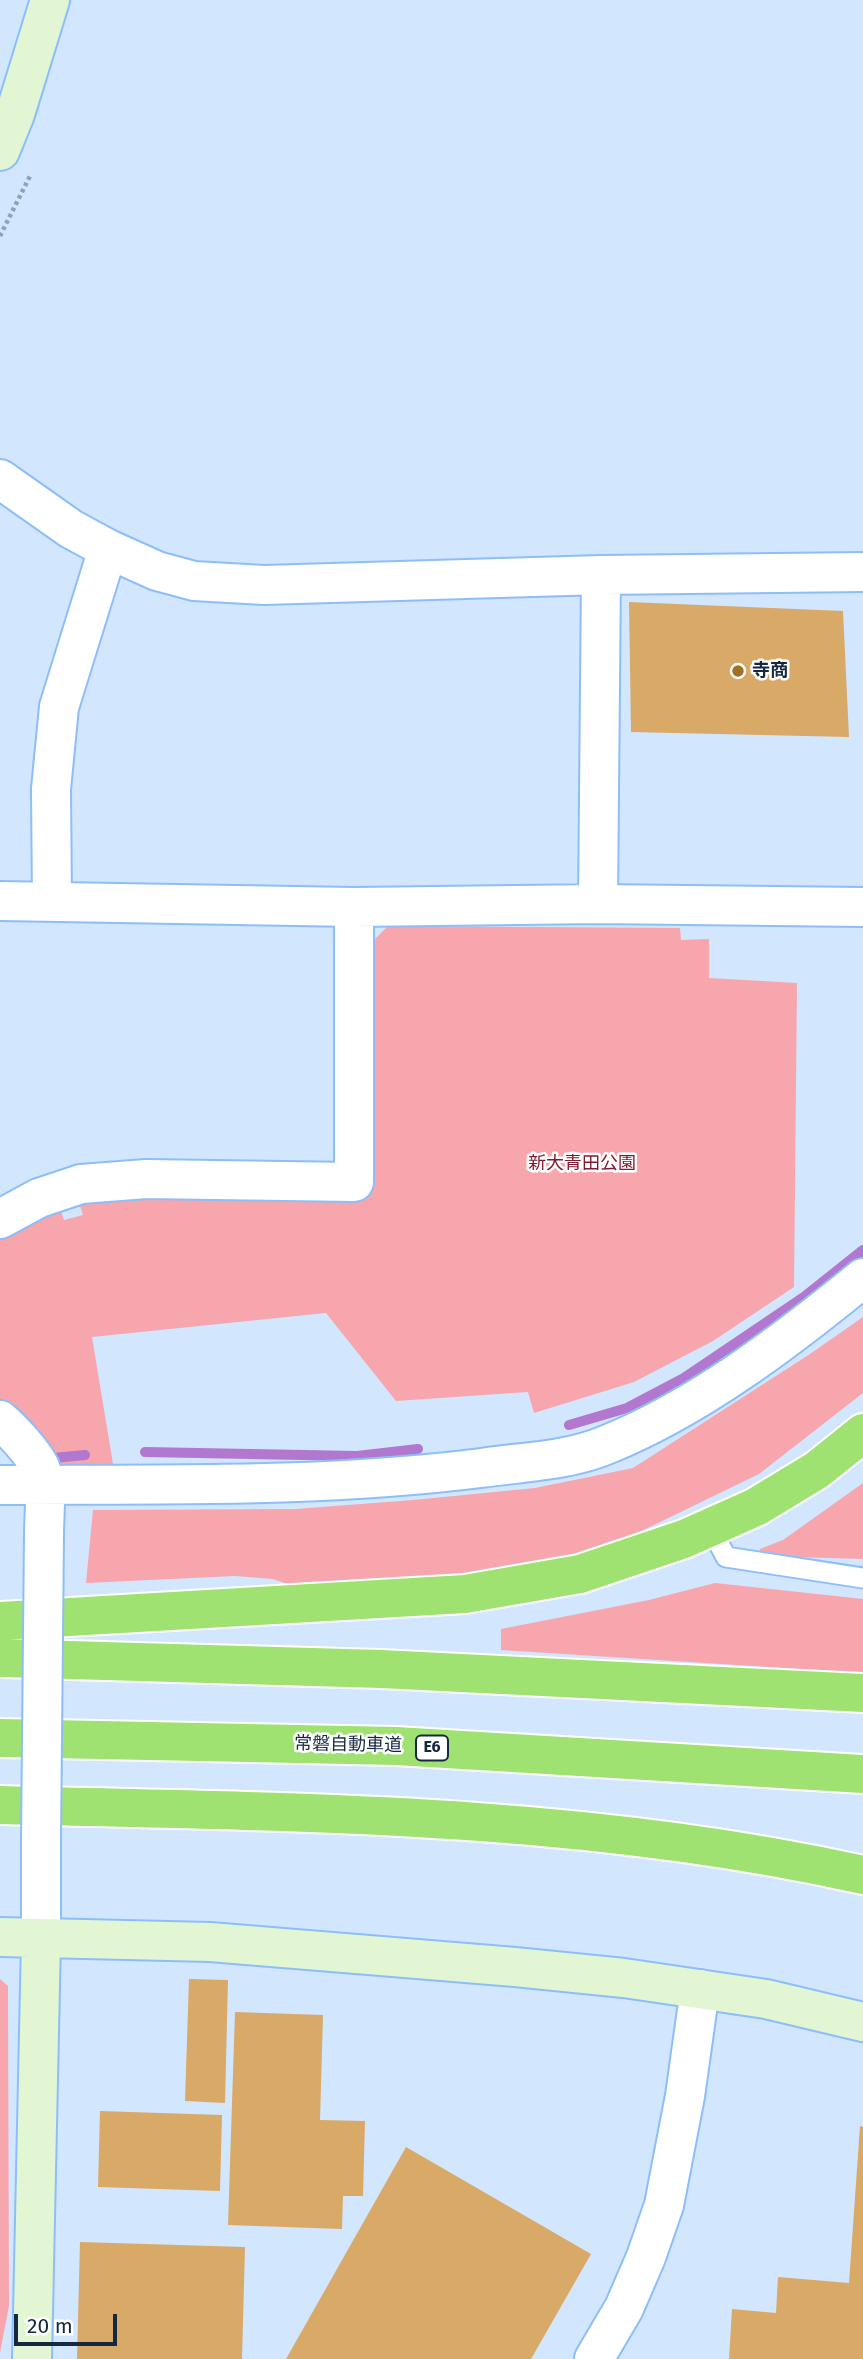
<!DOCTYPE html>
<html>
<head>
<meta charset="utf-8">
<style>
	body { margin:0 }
	#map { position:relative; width:863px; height:2359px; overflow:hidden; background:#d2e6fe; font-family:"Fira Sans",sans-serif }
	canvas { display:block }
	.scale { position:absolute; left:14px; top:2314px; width:103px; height:32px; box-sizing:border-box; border:4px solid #15283f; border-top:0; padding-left:9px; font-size:21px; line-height:24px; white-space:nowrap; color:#15283f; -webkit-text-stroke:5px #fff; paint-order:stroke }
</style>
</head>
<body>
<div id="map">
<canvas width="863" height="2359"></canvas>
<div class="scale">20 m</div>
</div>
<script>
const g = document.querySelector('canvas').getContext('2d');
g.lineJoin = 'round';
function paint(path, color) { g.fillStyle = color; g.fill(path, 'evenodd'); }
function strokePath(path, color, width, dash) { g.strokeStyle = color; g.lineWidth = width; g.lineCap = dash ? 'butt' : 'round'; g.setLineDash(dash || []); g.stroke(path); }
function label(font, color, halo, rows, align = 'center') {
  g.font = font + ' "Fira Sans","Noto Sans JP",sans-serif'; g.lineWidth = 5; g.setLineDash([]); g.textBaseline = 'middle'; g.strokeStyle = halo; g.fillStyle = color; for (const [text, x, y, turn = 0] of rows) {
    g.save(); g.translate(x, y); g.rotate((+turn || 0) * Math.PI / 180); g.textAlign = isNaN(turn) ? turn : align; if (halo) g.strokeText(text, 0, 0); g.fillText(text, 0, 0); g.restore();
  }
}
const green = new Path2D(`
	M388,926L680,928L681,940L709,939V978L797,983L794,1287L713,1341L634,1382L534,1413L528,1392L396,1401L326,1313L92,1337L114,1470L63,1468L42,1452L0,1402V1234L60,1208L64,1220L83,1215L79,1203L123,1198L368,1197L369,945Z
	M863,1317V1393L759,1474L588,1557L500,1579L311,1592L273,1579L235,1576L86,1583L93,1510L296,1509L413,1500L535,1488L633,1468L810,1354Z
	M863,1483V1559L760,1556V1549L783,1540Z
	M715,1583L863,1599V1673L501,1650V1629L649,1600Z
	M0,1979L8,1986L9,2306L0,2353Z`);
const stream = new Path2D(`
	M569,1425L627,1408L684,1378L804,1297L863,1250
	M145,1452L357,1456L418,1449
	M53,1458L85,1455`);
const building = new Path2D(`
	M629,602L843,611L849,737L631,732Z
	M189,1979L228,1980L225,2103L185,2101Z
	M235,2012L323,2015L320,2120L365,2121L363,2196H343L342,2229L228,2225Z
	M100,2111L222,2115L220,2191L98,2187Z
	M860,2126L863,2127V2359H729L732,2309L776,2313L778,2277L849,2283Z
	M406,2147L591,2254L531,2359H286Z
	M80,2242L245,2247L242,2359H77Z`);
const path = new Path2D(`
	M0,236L31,174`);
const lane = new Path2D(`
	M710,1527L726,1557L863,1578`);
const street = new Path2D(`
	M0,479L71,529L108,549L157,571L194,581L264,585L601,575L863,572
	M0,901L354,907V1182L146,1179L81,1184L39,1198L0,1219
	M52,901L51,789L59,707L108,549
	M598,904L863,907
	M354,907L598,904L601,575
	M0,1420C12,1430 33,1453 40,1467C48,1486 44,1514 44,1534
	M0,1485C161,1484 322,1488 481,1468C522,1462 568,1461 606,1445C698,1408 787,1340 863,1278
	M41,1841V1939
	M594,2359L624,2308L646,2257L664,2205L685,2096L700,1989`);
const secondary = new Path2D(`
	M0,151L15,114L50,0
	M0,1937L210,1942L515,1967L624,1978L766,1999L863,2022
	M32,2359L41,1939`);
const highway = new Path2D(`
	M0,1621L465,1594L580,1574L684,1539L756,1507L817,1470L863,1433
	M0,1658L381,1669L863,1693
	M0,1738L396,1746L863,1774
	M0,1805C288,1812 580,1812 863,1875`);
const streetBridge = new Path2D(`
	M41,1841L44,1534`);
const markers = [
	[738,671,7,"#a17025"]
];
const shields = [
	[432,1748,32]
];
const shieldNames = [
	["E6",432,1748]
];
const poiNames = [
	["寺商",752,671]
];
const parkNames = [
	["新大青田公園",582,1164]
];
const streetNames = [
	["常磐自動車道",348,1745,1]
];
paint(green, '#f7a6ad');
strokePath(stream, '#b278cf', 10);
paint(building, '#d9a968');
strokePath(lane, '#8dbefa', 23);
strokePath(street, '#8dbefa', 42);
strokePath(secondary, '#8dbefa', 42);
strokePath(highway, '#fff', 42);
strokePath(path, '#8ea2ba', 4.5, [3.5, 3.5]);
strokePath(lane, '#fff', 19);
strokePath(street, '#fff', 38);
strokePath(secondary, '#e2f6d4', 38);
strokePath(highway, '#a0e271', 38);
strokePath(streetBridge, '#8dbefa', 42, []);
strokePath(streetBridge, '#fff', 38);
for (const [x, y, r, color] of markers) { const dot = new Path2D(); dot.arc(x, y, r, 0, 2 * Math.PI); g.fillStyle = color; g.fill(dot); strokePath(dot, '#fff', 2.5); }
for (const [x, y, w] of shields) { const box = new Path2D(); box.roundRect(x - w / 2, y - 12.5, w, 25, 5); g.fillStyle = '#fff'; g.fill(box); strokePath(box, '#15283f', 2); }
label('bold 16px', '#15283f', null, shieldNames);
label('bold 18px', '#15283f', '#fff', poiNames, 'left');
label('18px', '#801c31', '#fff', parkNames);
label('18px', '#15283f', '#fff', streetNames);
</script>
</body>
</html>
